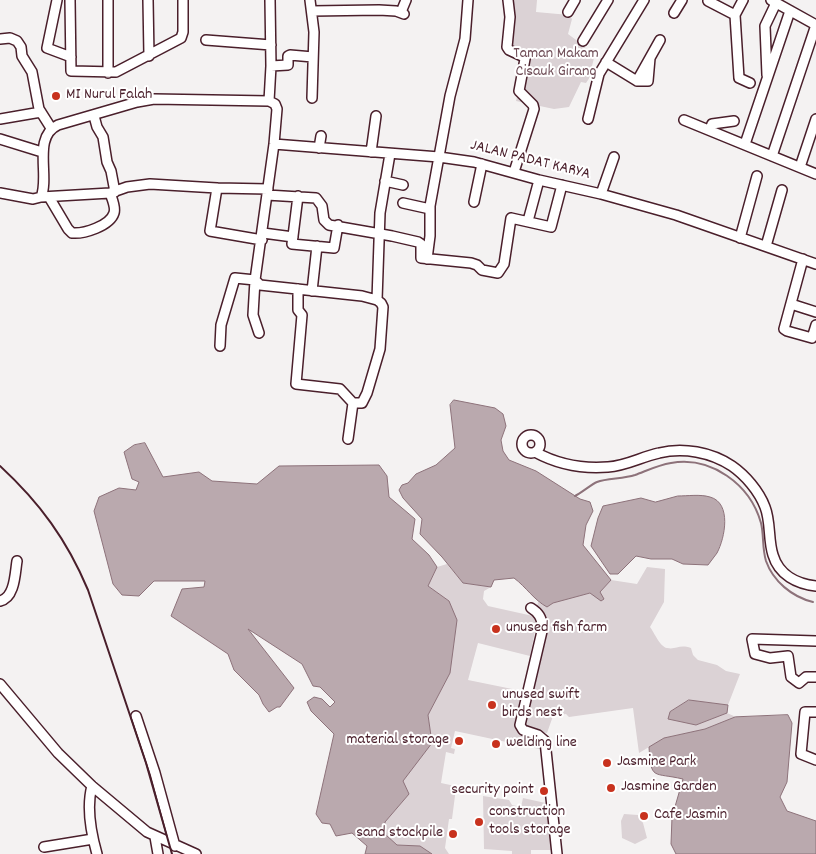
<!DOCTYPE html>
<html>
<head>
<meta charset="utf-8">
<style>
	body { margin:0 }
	canvas { display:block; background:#f4f2f2 }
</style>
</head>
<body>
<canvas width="816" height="854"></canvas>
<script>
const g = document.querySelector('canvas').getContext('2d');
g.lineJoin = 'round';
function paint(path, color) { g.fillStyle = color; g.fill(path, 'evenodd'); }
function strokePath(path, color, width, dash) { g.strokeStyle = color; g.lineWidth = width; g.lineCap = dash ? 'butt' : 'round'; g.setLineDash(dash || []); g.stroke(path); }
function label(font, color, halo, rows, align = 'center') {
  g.font = font + ' Dekko,sans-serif'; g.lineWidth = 4; g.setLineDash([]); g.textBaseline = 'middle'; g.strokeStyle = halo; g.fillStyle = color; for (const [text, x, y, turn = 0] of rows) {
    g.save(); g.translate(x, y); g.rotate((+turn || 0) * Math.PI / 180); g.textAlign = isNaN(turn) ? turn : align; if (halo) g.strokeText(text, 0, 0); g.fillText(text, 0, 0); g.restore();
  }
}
const green = new Path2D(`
	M513,0H537L536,12L569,15L572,19L568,34L583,45L594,58L592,66L596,68L586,83L581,82L569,107L554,109L516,101L527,57L505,46Z
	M447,564L463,583L491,587L484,591L483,599L488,606L533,616L537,621L530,656L478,643L468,680L522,691L515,724L520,733L538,738L543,741L544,750L455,731L451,748L455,749L454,754L446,752L441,783L455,786L456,788L452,819H449L445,848L449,854H432L420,846L397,845L386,835L385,822L409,794L402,781L432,743L428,715L450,673L449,601L428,586L437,567Z
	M647,567L665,569L664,602L650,627C654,632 660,647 667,648C676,650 679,644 691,648L693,655L698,660L717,665L726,671L740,674L728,705L689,700L668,719L696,725L727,713L736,717L705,729L664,738L639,753L633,708L569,717L566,714L553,716L547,733L524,729L523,725L546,625L537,607L538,602L547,606C560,599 585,594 600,592L611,580L637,584Z
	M483,796L509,800L512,805L521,807L523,798L550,804L555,850H531V854H512V851L484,849Z
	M624,814L638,815L643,823L647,838L635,844L622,838L621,821Z`);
const water = new Path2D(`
	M454,400L495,408L503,414L506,426L501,440L503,451L509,460L536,471L580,499L590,502L593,511L586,525L583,545L611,580L600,592L604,599L601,601L590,593L553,603L547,607C534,600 526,587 514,578L494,580L491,587L463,583L442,557L420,534L422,519L403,498L399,490L402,485L408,483L416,474L436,465L455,448L450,405Z
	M145,443L163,477L199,472L212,481L257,484L279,466L379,465L387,476L389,497L415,519L412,539L429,555L437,567L428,586L449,601L457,620L450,673L428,715L432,743L403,781L409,794L385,822L386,835L397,845L420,846L432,854H365L367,846L352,833L336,836L330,824L322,823L316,814L334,734L311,711L307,702L314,697L322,699L330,707L335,702L320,687L313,686L302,664L248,629L294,688L280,707H277L269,712L263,704L259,695L234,670L228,654L171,616L182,589L204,587L205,581H154L139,596L122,595L113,584L94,511L99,497L119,488L136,490L139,482L132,479L124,452L134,445Z
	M678,496C688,496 700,494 710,497C732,503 725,538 717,553C714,557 711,561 708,565L683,564L672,559H651L636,556L618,574H610L591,546L598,518L603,506L641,498L655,502Z
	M689,700L728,705L727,713L696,725L668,719L670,712Z
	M788,715L792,723L787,782L780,797L787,811L816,821V854H676L671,844L672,817L683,779C653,772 651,781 649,747L664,738L705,729L735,717Z`);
const stream = new Path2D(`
	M575,496C581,493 592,484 597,482C607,478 623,479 635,475C646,471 658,465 671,463C711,456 750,484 761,523C764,535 762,548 766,561C773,581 792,597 813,602`);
const minor = new Path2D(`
	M57,0L47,48L71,57
	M70,0L71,71L116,72L181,38L183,32V0
	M148,0L149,56
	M310,0L314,32L312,98
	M508,0L510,17L507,47L509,50L524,57L525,59L519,91L533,105L534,109L514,172
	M743,0L735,15L739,78L750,83
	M771,0L816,25
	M708,1L735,15
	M312,11L379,10L396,11L404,14
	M401,12L406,0
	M568,12L575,0
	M674,13L682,0
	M0,39L10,38L17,41L21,47L22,56L32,72L39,109L51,128
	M206,40L271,45
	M583,41L608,0
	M606,62L637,81H648L650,58
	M271,66L288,65V56L290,55L313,57
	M108,73V0
	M767,75L765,26L776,3
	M637,81L660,40
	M269,101L271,66L270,0
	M94,116L97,127L103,137L107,162L111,171L115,192
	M0,119L41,112
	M588,119L599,74L644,0
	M684,120L816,174
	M710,130L712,124L734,121
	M0,139L42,152
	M274,144L439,157L474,162L539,180L601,194L676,215L816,264
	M745,144L790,11
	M319,148L321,136
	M371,152L376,116
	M772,156L816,25
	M800,167L816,119
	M385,181L403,185
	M217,188L210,231L262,240
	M0,193L33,199L41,197C50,176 32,137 58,125L137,102L154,99L269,101L275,104L277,109L274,144L255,280L260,285L362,296L377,300
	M601,194L614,157
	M267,195L316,198L322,206L324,220L329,225L392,236L418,242L421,244V258L471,263L477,265L482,270L498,273L504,264L511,218L551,227L562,185
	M298,196L292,244L334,248L338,225
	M41,197L110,193L127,187L150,184L217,188L268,189
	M49,197L68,229L72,233C84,234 110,226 114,213C116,207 112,199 110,193
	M474,202L482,164
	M403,203L430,209
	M528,221L539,180
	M263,233L293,237
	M740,238L757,176
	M766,246L782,190
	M427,259L430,236V206L450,96L465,39L468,0
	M803,259L784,329L787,331L812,338L816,325
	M298,289V310L302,315L296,384L340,389L353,403H362L367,393L380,349L383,307L381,303L377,300L380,213L390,154
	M312,291L317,246
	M791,304L816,312
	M220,346L221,325L235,278L255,280L253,315L259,333
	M522 444a9 9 0 1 1 18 0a9 9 0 1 1-18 0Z
	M348,439L353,403
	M535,452C557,464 583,469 608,467C626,466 641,457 659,453C683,447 711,452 732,466C745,475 759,491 765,507C771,522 768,540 773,555C779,575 797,584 816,586
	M0,601C15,598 15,573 17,561
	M531,608C539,613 541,617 543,627L520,725L523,730L538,735L545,741L557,854
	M816,641L752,639L755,654L770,658L788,656L791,677L799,683L806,677H816
	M0,684L58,753L92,786L147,832L196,854
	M816,712H805L801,754L816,760
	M136,716L155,773L175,846
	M92,786C86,808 91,833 97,854
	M155,837L158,854
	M44,847L93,839`);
const rail = new Path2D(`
	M0,466C40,503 67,540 88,590L146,763L172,854`);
const markers = [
	[56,96,5,"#c8321e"],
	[496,629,5,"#c8321e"],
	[492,705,5,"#c8321e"],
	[459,741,5,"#c8321e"],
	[496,744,5,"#c8321e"],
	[607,763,5,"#c8321e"],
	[611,788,5,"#c8321e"],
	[544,791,5,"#c8321e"],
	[644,816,5,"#c8321e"],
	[479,822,5,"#c8321e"],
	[453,834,5,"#c8321e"]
];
const parkNames = [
	["Taman Makam",556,55],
	["Cisauk Girang",556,73]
];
const poiNames = [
	["MI Nurul Falah",66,96],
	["unused fish farm",506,629],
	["unused swift",502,696],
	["birds nest",502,714],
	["material storage",449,741,"right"],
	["welding line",506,744],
	["Jasmine Park",617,763],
	["Jasmine Garden",621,788],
	["security point",534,791,"right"],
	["construction",489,813],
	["tools storage",489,831],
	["Cafe Jasmin",654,816],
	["sand stockpile",443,834,"right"]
];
const streetNames = [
	["JALAN PADAT KARYA",530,161,14]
];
paint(green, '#dbd2d5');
paint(water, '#baa9ae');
strokePath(water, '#8d727a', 1);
strokePath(stream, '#8d727a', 2);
strokePath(minor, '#4a1f2b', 12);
strokePath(minor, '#fff', 9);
strokePath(rail, '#4a1f2b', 2);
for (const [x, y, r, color] of markers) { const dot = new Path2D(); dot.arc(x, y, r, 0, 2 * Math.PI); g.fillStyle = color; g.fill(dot); strokePath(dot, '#fff', 2); }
label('16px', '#6e4c56', '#fff', parkNames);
label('16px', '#4a1f2b', '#fff', poiNames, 'left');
label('16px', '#4a1f2b', '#fff', streetNames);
</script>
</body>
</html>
